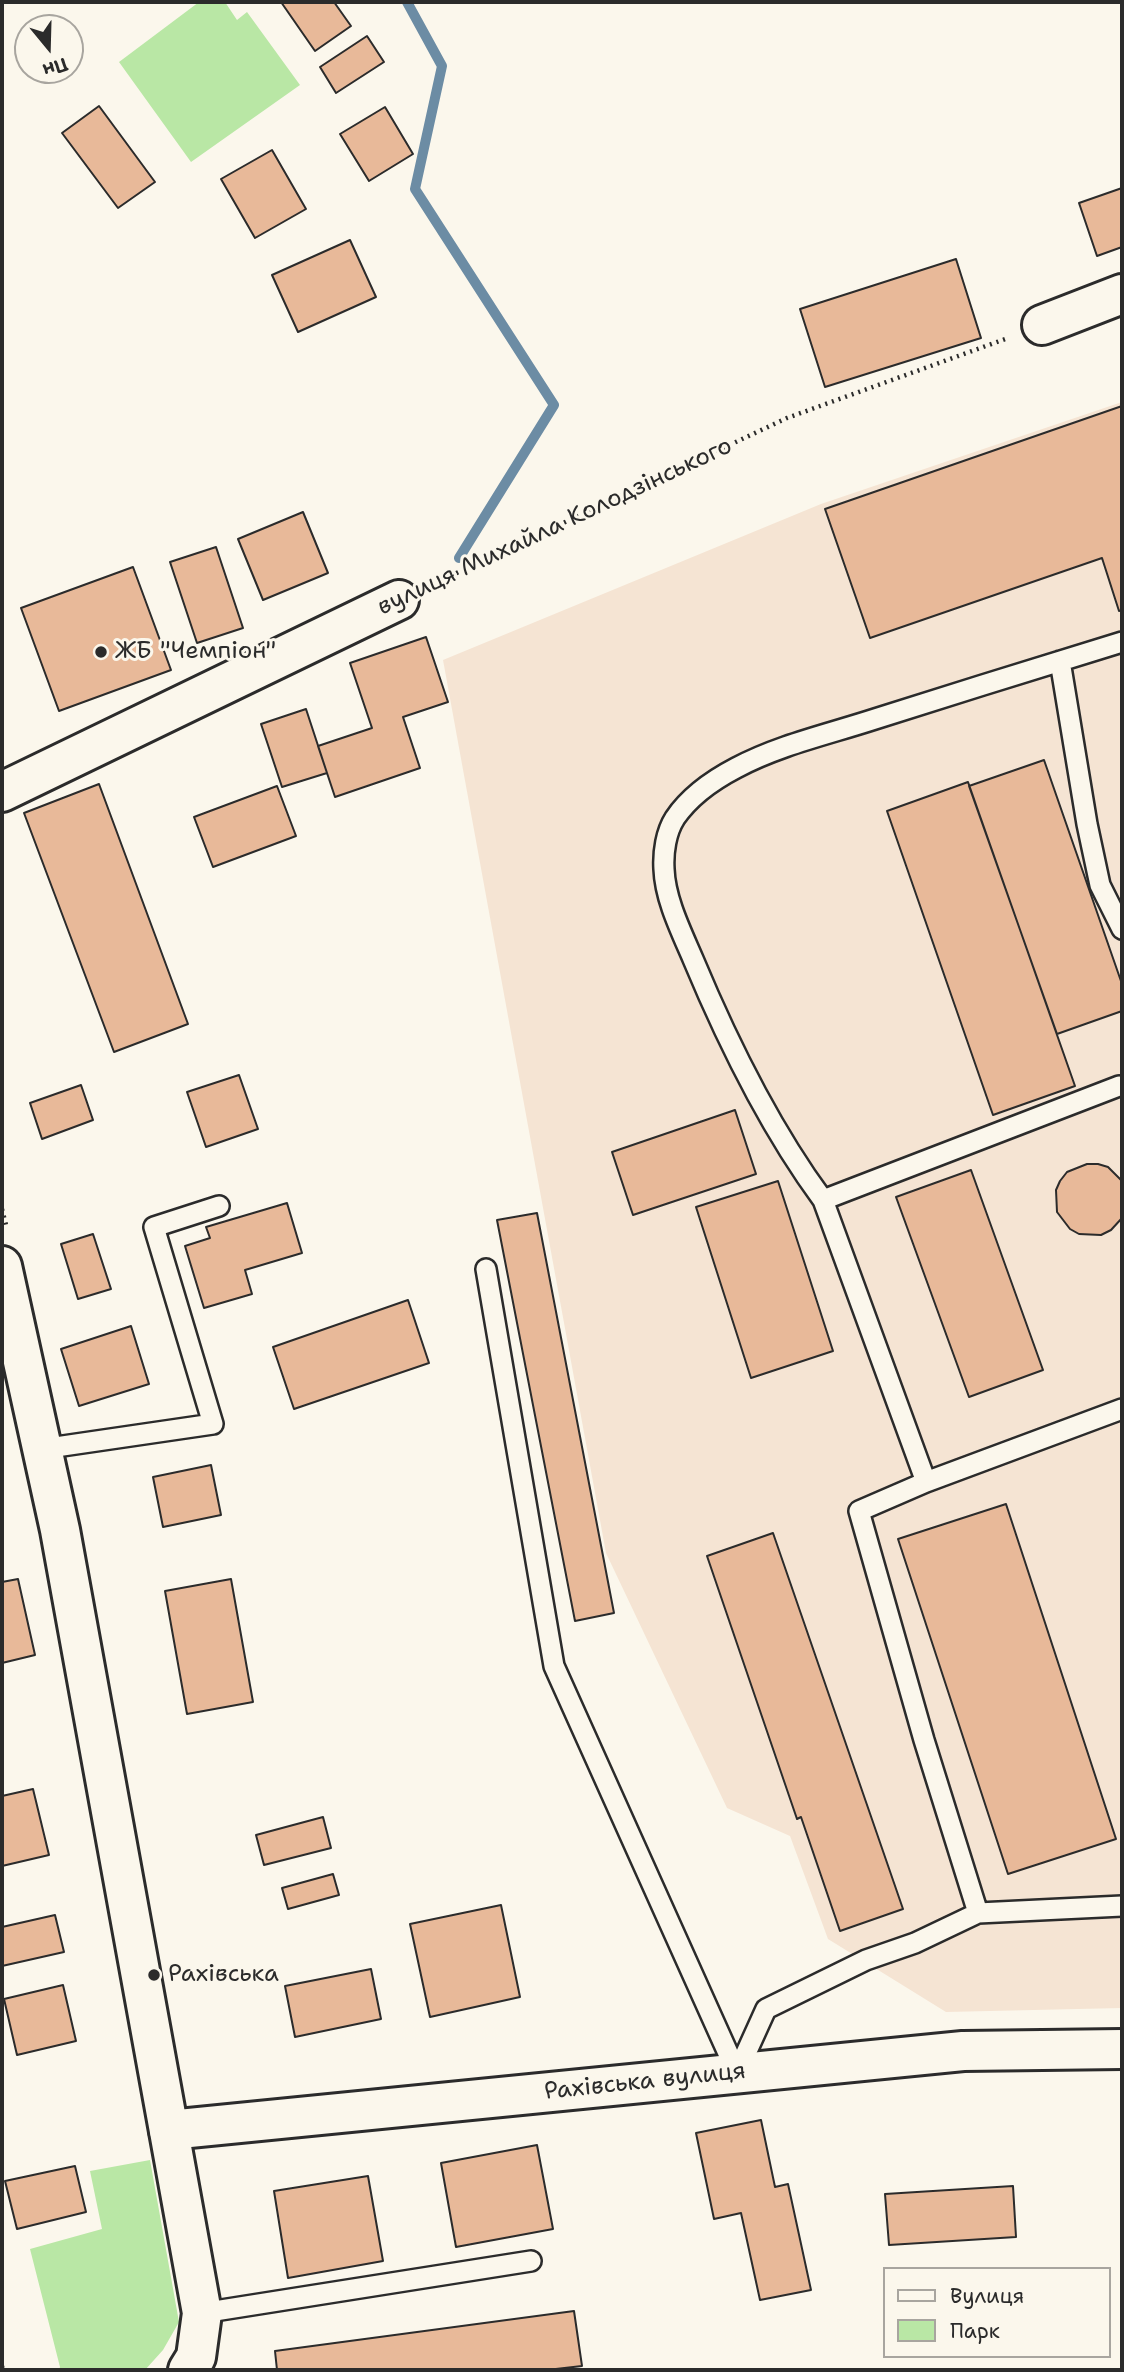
<!DOCTYPE html>
<html>
<head>
<meta charset="utf-8">
<style>
	body { margin:0 }
	#map { position:relative; width:1124px; height:2372px; overflow:hidden; background:#fbf7ec; font-family:"Shantell Sans",sans-serif }
	canvas { display:block }
	.frame { position:absolute; inset:0; border:4px solid #2b2b2b; pointer-events:none }
	.legend { position:absolute; left:883px; top:2267px; width:228px; height:91px; box-sizing:border-box; background:#fbf7ec; border:2px solid #a8a59f; margin:0; padding:9px 12px; list-style:none; font-size:21px; color:#2b2b2b }
	.legend li { display:flex; align-items:center; gap:14px; height:35px }
	.legend b { width:35px; border:2px solid #a8a59f }
	.north { position:absolute; left:14px; top:14px; width:70px; height:70px; box-sizing:border-box; background:#fbf7ec; border:2px solid #a8a59f; border-radius:50%; rotate:161deg; font-size:19px; font-weight:700; line-height:28px; text-align:center; color:#2b2b2b }
	.north::after { content:''; display:block; margin:auto; width:24px; height:32px; background:#2b2b2b; clip-path:polygon(50% 0,100% 100%,50% 72%,0 100%) }
</style>
</head>
<body>
<div id="map">
<canvas width="1124" height="2372"></canvas>
<div class="frame"></div>
<ul class="legend">
<li><b style="height:9px;background:#fbf7ec"></b>Вулиця</li>
<li><b style="height:19px;background:#b9e7a5"></b>Парк</li>
</ul>
<div class="north">Пн</div>
</div>
<script>
const g = document.querySelector('canvas').getContext('2d');
g.lineJoin = 'round';
function paint(path, color) { g.fillStyle = color; g.fill(path, 'evenodd'); }
function strokePath(path, color, width, dash) { g.strokeStyle = color; g.lineWidth = width; g.lineCap = dash ? 'butt' : 'round'; g.setLineDash(dash || []); g.stroke(path); }
function label(font, color, halo, rows, align = 'center') {
  g.font = font + ' "Shantell Sans",sans-serif'; g.lineWidth = 6; g.setLineDash([]); g.textBaseline = 'middle'; g.strokeStyle = halo; g.fillStyle = color; for (const [text, x, y, turn = 0] of rows) {
    g.save(); g.translate(x, y); g.rotate((+turn || 0) * Math.PI / 180); g.textAlign = isNaN(turn) ? turn : align; if (halo) g.strokeText(text, 0, 0); g.fillText(text, 0, 0); g.restore();
  }
}
const built = new Path2D(`
	M1122,402V2008L946,2012L828,1939L790,1836L727,1808L606,1553L443,660L821,504Z`);
const green = new Path2D(`
	M199,2H225L237,20L247,12L300,85L191,162L119,62Z
	M150,2160L179,2322L163,2350L145,2370H59L60,2367L30,2249L102,2229L90,2171Z`);
const stream = new Path2D(`
	M407,2L442,66L415,189L554,405L459,558`);
const building = new Path2D(`
	M281,2H334L351,26L315,51Z
	M367,36L384,62L336,93L320,67Z
	M99,106L155,182L118,208L62,133Z
	M385,107L413,154L369,181L340,134Z
	M272,150L306,209L255,238L221,179Z
	M1122,188V247L1097,256L1079,203Z
	M350,240L376,297L298,332L272,275Z
	M956,259L981,338L825,387L800,309Z
	M1122,406V610L1119,611L1102,558L870,638L825,509Z
	M303,512L328,573L263,600L238,539Z
	M216,547L243,628L197,643L170,562Z
	M133,567L171,670L59,711L21,608Z
	M426,637L448,702L403,717L420,768L335,797L318,746L372,728L350,663Z
	M306,709L327,773L282,787L261,724Z
	M1044,760L1122,984V1011L1057,1034L969,786Z
	M968,782L1075,1086L993,1115L887,811Z
	M99,784L188,1024L114,1052L24,813Z
	M277,786L296,836L213,867L194,817Z
	M239,1075L258,1129L206,1147L187,1092Z
	M81,1085L93,1120L42,1139L30,1103Z
	M735,1110L756,1174L633,1215L612,1152Z
	M1087,1164H1098L1108,1167L1122,1181V1218L1111,1230L1101,1235L1079,1234L1070,1229L1057,1212L1056,1190L1060,1181L1067,1172Z
	M971,1170L1043,1370L969,1397L896,1197Z
	M778,1181L833,1351L751,1378L696,1207Z
	M287,1203L302,1253L245,1270L252,1294L204,1308L185,1246L210,1238L206,1227Z
	M537,1213L614,1613L575,1621L497,1220Z
	M93,1234L111,1289L78,1299L61,1244Z
	M408,1300L429,1363L294,1409L273,1347Z
	M131,1326L149,1384L79,1406L61,1349Z
	M211,1465L221,1515L163,1527L153,1477Z
	M1006,1504L1116,1839L1008,1874L898,1539Z
	M773,1533L903,1909L840,1931L801,1817L797,1819L707,1556Z
	M18,1579L35,1655L2,1663V1582Z
	M231,1579L253,1702L187,1714L165,1591Z
	M33,1789L49,1855L2,1866V1796Z
	M323,1817L331,1848L264,1865L256,1835Z
	M333,1874L339,1895L288,1909L282,1888Z
	M501,1905L520,1997L430,2017L410,1924Z
	M55,1915L64,1952L2,1966V1927Z
	M371,1969L381,2019L295,2037L285,1986Z
	M63,1985L76,2041L17,2055L4,1999Z
	M761,2120L775,2187L788,2184L811,2290L760,2300L741,2213L714,2219L696,2133Z
	M537,2145L553,2229L456,2247L441,2163Z
	M75,2166L86,2212L17,2229L5,2181Z
	M368,2176L383,2261L288,2278L274,2191Z
	M1013,2186L1016,2237L889,2245L885,2194Z
	M574,2311L582,2366L547,2370H277L275,2351Z`);
const path = new Path2D(`
	M431,585L787,418L1008,338
	M2,1209L7,1229
	M2,2366L3,2370`);
const service = new Path2D(`
	M1060,661L1087,824L1100,885L1122,929
	M1119,1086L823,1200C769,1127 728,1043 693,959C681,931 665,899 664,869C663,852 666,832 675,818C690,796 713,780 736,768C779,745 829,734 875,719C957,693 1040,667 1122,642
	M823,1200L926,1482
	M486,1269L554,1666L737,2073
	M42,1449L213,1424L154,1227L219,1206
	M978,1913L924,1740L859,1511L926,1482L1122,1409
	M737,2073L766,2009L866,1960L915,1943L978,1913L1122,1906
	M202,2313L531,2261`);
const minor = new Path2D(`
	M1042,325L1122,294
	M2,792L399,600
	M169,2130L963,2051L1122,2049`);
const secondary = new Path2D(`
	M2,1266L60,1530L202,2313L196,2357L188,2370`);
const markers = [
	[101,652,7,"#2b2b2b"],
	[154,1975,7,"#2b2b2b"]
];
const streetNames = [
	["вулиця Михайла Колодзінського",555,527,-25],
	["Рахівська вулиця",645,2082,-6]
];
const poiNames = [
	["ЖБ \"Чемпіон\"",115,652],
	["Рахівська",168,1975]
];
paint(built, '#f5e4d3');
paint(green, '#b9e7a5');
strokePath(stream, '#6c8ca4', 10);
paint(building, '#e8b999');
strokePath(building, '#2b2b2b', 2);
strokePath(service, '#2b2b2b', 24);
strokePath(minor, '#2b2b2b', 44);
strokePath(secondary, '#2b2b2b', 44);
strokePath(path, '#2b2b2b', 4.5, [2, 5]);
strokePath(service, '#fbf7ec', 19);
strokePath(minor, '#fbf7ec', 38);
strokePath(secondary, '#fbf7ec', 38);
for (const [x, y, r, color] of markers) { const dot = new Path2D(); dot.arc(x, y, r, 0, 2 * Math.PI); g.fillStyle = color; g.fill(dot); strokePath(dot, '#fbf7ec', 2.5); }
label('24px', '#2b2b2b', '#fbf7ec', streetNames);
label('24px', '#2b2b2b', '#fbf7ec', poiNames, 'left');
</script>
</body>
</html>
